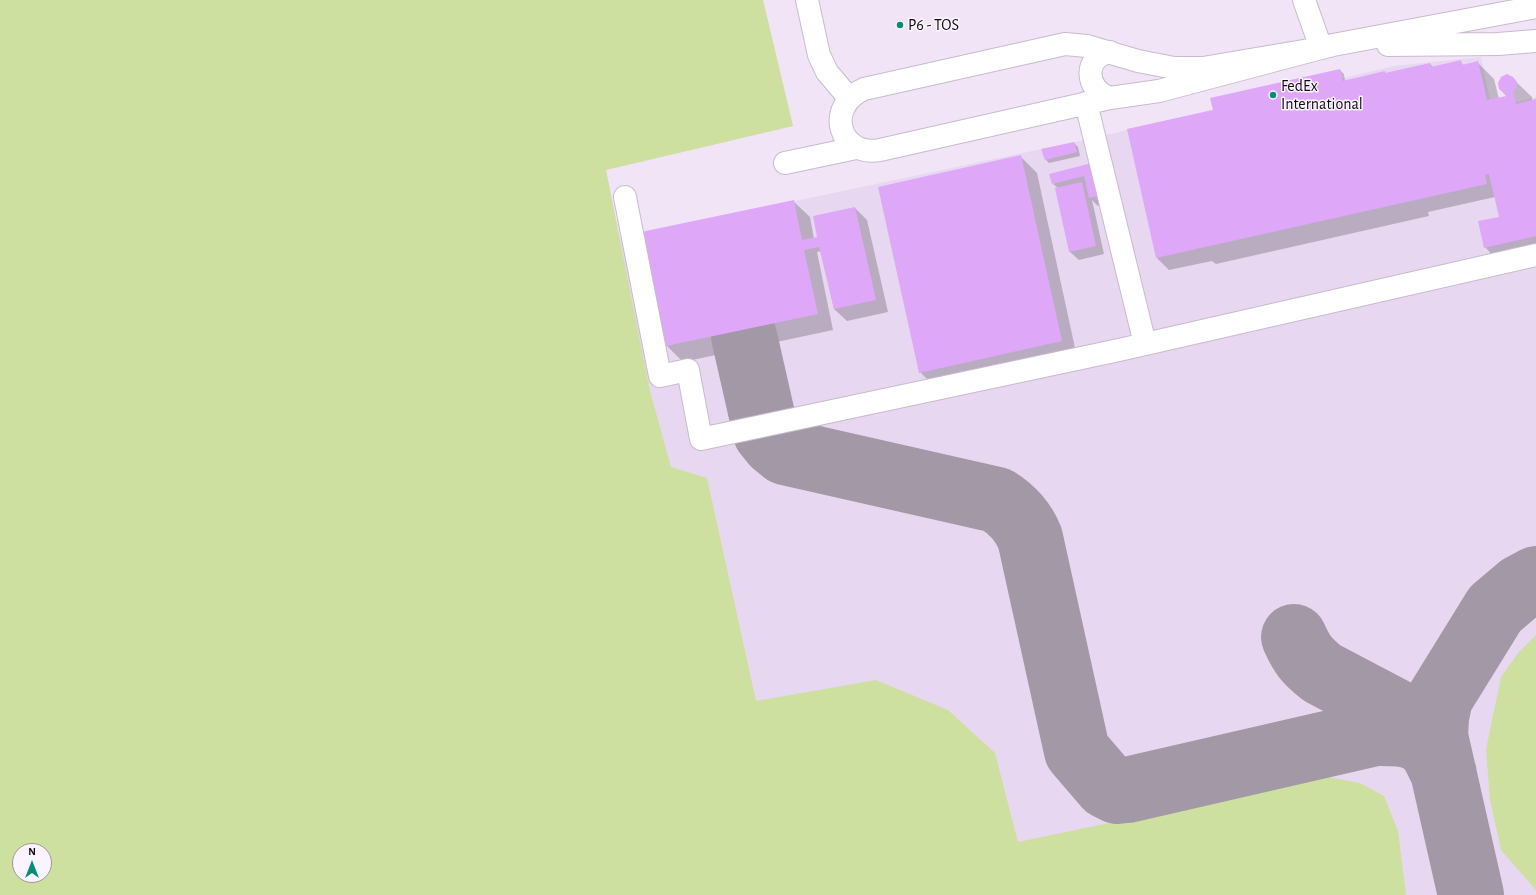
<!DOCTYPE html>
<html>
<head>
<meta charset="utf-8">
<style>
	body { margin:0 }
	#map { position:relative; width:1536px; height:895px; overflow:hidden; background:#f1e4f7; font-family:"Alegreya Sans",sans-serif }
	canvas { display:block }
	.north { position:absolute; left:12px; top:843px; width:40px; height:40px; box-sizing:border-box; background:#fbf4ff; border:1px solid #9d97a0; border-radius:50%; rotate:0deg; font-size:11px; font-weight:700; line-height:16px; text-align:center; color:#0f0b11 }
	.north::after { content:''; display:block; margin:auto; width:14px; height:18px; background:#088d74; clip-path:polygon(50% 0,100% 100%,50% 72%,0 100%) }
</style>
</head>
<body>
<div id="map">
<canvas width="1536" height="895"></canvas>
<div class="north">N</div>
</div>
<script>
const g = document.querySelector('canvas').getContext('2d');
g.lineJoin = 'round';
function paint(path, color) { g.fillStyle = color; g.fill(path, 'evenodd'); }
function strokePath(path, color, width, dash) { g.strokeStyle = color; g.lineWidth = width; g.lineCap = dash ? 'butt' : 'round'; g.setLineDash(dash || []); g.stroke(path); }
function label(font, color, halo, rows, align = 'center') {
  g.font = font + ' "Alegreya Sans",sans-serif'; g.lineWidth = 3; g.setLineDash([]); g.textBaseline = 'middle'; g.strokeStyle = halo; g.fillStyle = color; for (const [text, x, y, turn = 0] of rows) {
    g.save(); g.translate(x, y); g.rotate((+turn || 0) * Math.PI / 180); g.textAlign = isNaN(turn) ? turn : align; if (halo) g.strokeText(text, 0, 0); g.fillText(text, 0, 0); g.restore();
  }
}
const built = new Path2D(`
	M0,0H763L793,126L606,170L620,238L1094,138L1394,66L1481,57L1492,109L1536,97V895H0ZM20,851H44V875H20Z`);
const green = new Path2D(`
	M0,0H763L793,126L606,170L650,391L671,467L707,478L756,701L876,680L948,710L995,753L1018,842L1328,777L1360,783L1384,796L1398,831L1406,895H0ZM20,851H44V875H20Z
	M1536,635V890L1501,850L1490,800L1486,749L1501,677L1518,653Z`);
const shadow = new Path2D(`
	M1460,61L1464,66L1478,63L1494,79L1499,99L1507,97L1500,89L1511,77L1532,97V101L1536,100V251L1497,260L1485,247L1500,217L1495,197L1428,212L1429,216L1216,264L1212,261L1169,270L1157,258L1214,111L1340,70L1344,74L1345,81L1385,72L1386,74L1430,64L1433,67Z
	M1074,143L1078,147L1080,156L1049,163L1045,159Z
	M1020,156L1037,173L1077,357L936,388L920,372Z
	M1092,165L1108,204L1098,206L1092,200L1104,254L1079,260L1070,252L1058,188L1053,184Z
	M793,201L810,217L814,239L819,238L855,208L867,220L888,312L847,321L834,309L821,251L817,252L833,330L683,362L666,345Z`);
const taxiway = new Path2D(`
	M744,336L766,433L774,443L785,452L997,500C1013,510 1023,521 1030,538L1077,751L1107,786L1117,791L1127,790L1375,733C1393,733 1415,732 1428,746C1434,752 1440,766 1444,774
	M1294,637C1302,655 1307,661 1322,673L1398,713L1414,729L1426,744
	M1471,895L1435,736L1436,717L1440,698L1495,609L1521,587L1536,579`);
const building = new Path2D(`
	M1461,60L1462,65L1478,61L1487,100L1506,96L1505,94L1499,89L1498,83L1501,77L1507,74L1513,77L1517,82L1516,88L1513,92L1516,104L1536,99V236L1484,248L1478,221L1499,217L1489,174L1485,175L1487,184L1156,258L1127,129L1213,110L1210,98L1340,69L1343,81L1385,71V73L1430,63L1431,67Z
	M1074,142L1077,152L1045,160L1041,149Z
	M1021,155L1062,341L919,373L878,187Z
	M1092,163L1100,196L1089,198L1084,176L1052,184L1049,174Z
	M1082,182L1096,246L1069,252L1055,188Z
	M794,200L802,240L817,237L813,216L855,207L876,300L834,309L819,247L804,250L818,314L666,346L641,232Z`);
const minor = new Path2D(`
	M807,0L819,55L827,72L849,98
	M1304,0L1321,48
	M1388,45L1498,44L1536,41
	M1321,48L1203,68H1174L1138,61L1087,46L1065,44L864,89C825,106 838,157 880,150L1110,98L1159,91L1321,48L1333,45L1536,7
	M1110,52C1083,57 1085,90 1110,98
	M1086,103L1145,344
	M785,163L856,148
	M625,197L660,376L688,370L701,439L1119,350L1536,255`);
const markers = [
	[900,25,4,"#088d74"],
	[1273,95,4,"#088d74"]
];
const poiNames = [
	["P6 - TOS",908,25],
	["FedEx",1281,86],
	["International",1281,104]
];
paint(built, '#e8d7f0');
paint(green, '#cee0a0');
paint(shadow, '#0003');
strokePath(taxiway, '#a298a6', 66);
paint(building, '#dfa7f8');
strokePath(minor, '#c7bbcc', 24);
strokePath(minor, '#fff', 22);
for (const [x, y, r, color] of markers) { const dot = new Path2D(); dot.arc(x, y, r, 0, 2 * Math.PI); g.fillStyle = color; g.fill(dot); strokePath(dot, '#fbf4ff', 1.5); }
label('16px', '#0f0b11', '#fbf4ff', poiNames, 'left');
</script>
</body>
</html>
